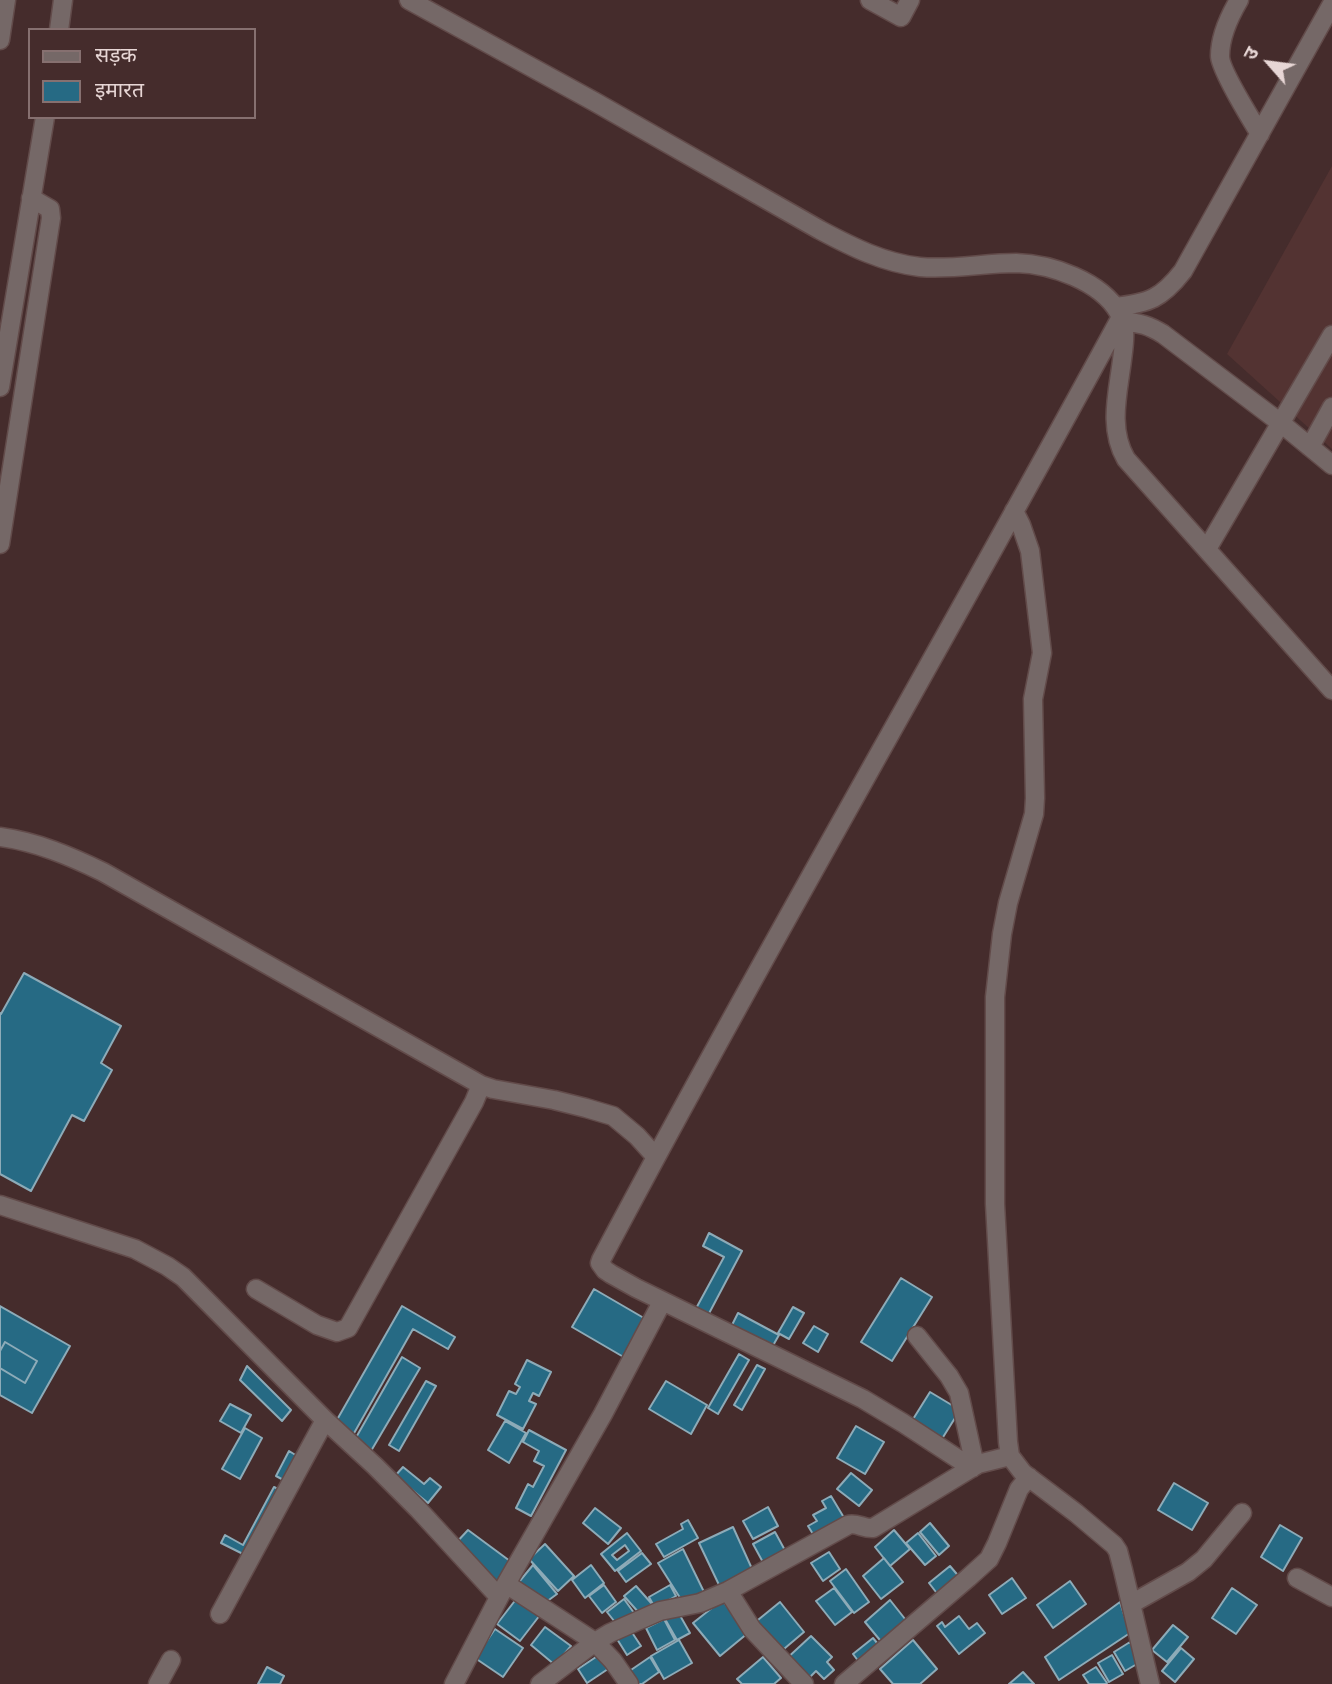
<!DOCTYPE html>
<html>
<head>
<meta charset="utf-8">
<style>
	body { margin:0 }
	#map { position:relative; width:1332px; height:1684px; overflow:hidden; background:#452c2c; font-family:"Public Sans","Noto Sans Devanagari",sans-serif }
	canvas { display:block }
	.legend { position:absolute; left:28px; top:28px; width:228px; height:91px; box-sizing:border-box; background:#452c2c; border:2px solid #867070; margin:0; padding:9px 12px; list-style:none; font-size:21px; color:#e7d6d5 }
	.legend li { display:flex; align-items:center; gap:14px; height:35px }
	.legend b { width:35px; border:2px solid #867070 }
	.north { position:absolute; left:1234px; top:28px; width:70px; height:70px; -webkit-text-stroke:5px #452c2c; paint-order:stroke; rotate:298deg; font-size:19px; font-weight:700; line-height:28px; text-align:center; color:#e7d6d5 }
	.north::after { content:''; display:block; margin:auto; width:24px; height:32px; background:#e7d6d5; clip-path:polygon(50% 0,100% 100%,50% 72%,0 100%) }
</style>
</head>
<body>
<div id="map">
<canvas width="1332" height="1684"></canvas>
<ul class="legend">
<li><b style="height:9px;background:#756867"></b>सड़क</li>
<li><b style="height:19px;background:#266a84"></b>इमारत</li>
</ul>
<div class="north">उ</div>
</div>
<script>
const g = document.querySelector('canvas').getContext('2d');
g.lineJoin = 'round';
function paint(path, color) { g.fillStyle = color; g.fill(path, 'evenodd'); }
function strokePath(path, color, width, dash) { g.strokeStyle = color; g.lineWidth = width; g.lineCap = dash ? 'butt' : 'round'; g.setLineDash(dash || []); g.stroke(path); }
const built = new Path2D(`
	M1332,166V449L1227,354Z`);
const building = new Path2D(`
	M24,973L121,1026L101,1063L112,1070L84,1121L72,1115L31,1191L0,1174V1013L1,1014Z
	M709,1233L742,1251L705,1321L693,1314L724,1257L703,1246Z
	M901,1278L932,1297L892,1361L861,1342Z
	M594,1289L649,1321L627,1359L572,1327Z
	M0,1306L70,1346L32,1413L0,1395V1368L25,1383L37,1361L5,1342L0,1351Z
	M402,1306L455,1337L448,1349L413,1329L353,1435L334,1425Z
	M793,1307L804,1313L789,1339L778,1333Z
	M738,1313L779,1335L771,1349L731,1327Z
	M814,1326L828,1334L818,1352L803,1343Z
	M5,1342L37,1361L25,1383L0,1368V1351Z
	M739,1354L749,1360L718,1414L708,1408Z
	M402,1357L420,1368L371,1451L354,1441Z
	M527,1360L551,1372L539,1396L533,1393L529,1401L536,1404L523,1429L497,1415L509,1391L516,1394L520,1387L515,1384Z
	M757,1365L765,1369L742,1410L734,1405Z
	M247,1366L291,1410L282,1421L240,1380Z
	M426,1381L436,1386L399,1451L389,1445Z
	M666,1381L707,1405L691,1434L649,1409Z
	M930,1392L960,1410L940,1442L910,1424Z
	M230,1404L251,1415L241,1433L220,1421Z
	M505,1421L526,1433L509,1463L488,1450Z
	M856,1426L884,1442L865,1474L837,1458Z
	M245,1428L262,1438L240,1479L222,1469Z
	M529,1430L566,1450L531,1516L516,1508L528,1484L533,1487L544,1466L534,1461L539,1451L523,1442Z
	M289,1451L302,1459L289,1483L276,1476Z
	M403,1467L424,1484L430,1478L441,1487L428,1503L395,1476Z
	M851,1473L872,1490L859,1506L837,1489Z
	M1174,1483L1208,1503L1192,1530L1158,1510Z
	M274,1487L284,1492L249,1557L221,1543L225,1535L243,1545Z
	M831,1496L846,1521L816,1539L808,1526L817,1521L813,1515L826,1508L822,1501Z
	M768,1507L778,1526L753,1539L743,1521Z
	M595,1508L621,1528L608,1544L583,1523Z
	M688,1520L698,1538L664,1557L656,1544L683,1529L681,1524Z
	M930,1523L949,1546L939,1555L920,1532Z
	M1280,1525L1302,1538L1283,1571L1261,1557Z
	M733,1527L753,1571L720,1587L699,1543Z
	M468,1530L514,1564L497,1585L455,1544Z
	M894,1530L910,1549L890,1566L875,1547Z
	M775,1532L787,1554L765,1566L753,1544Z
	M627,1533L641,1551L615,1571L601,1554ZM625,1545L629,1551L617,1560L612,1555Z
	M918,1533L936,1556L925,1565L906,1543Z
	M545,1544L574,1576L558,1591L529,1559Z
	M683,1549L706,1596L682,1601L658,1563Z
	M829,1552L840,1569L823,1581L811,1563Z
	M642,1553L651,1564L626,1582L618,1571Z
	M884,1558L903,1582L881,1599L863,1576Z
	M533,1565L557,1594L542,1605L514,1588Z
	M591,1565L604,1583L585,1598L572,1580Z
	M950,1566L961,1579L939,1596L929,1583Z
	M846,1569L869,1602L854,1613L830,1581Z
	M1012,1578L1026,1598L1002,1614L989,1595Z
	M1070,1581L1086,1604L1053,1628L1037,1605Z
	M604,1585L616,1602L602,1613L589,1596Z
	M670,1585L676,1596L655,1608L649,1597Z
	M636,1586L652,1604L640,1614L624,1596Z
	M834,1588L852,1612L835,1625L816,1601Z
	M1232,1588L1257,1605L1236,1634L1212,1618Z
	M517,1598L540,1615L520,1641L497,1624Z
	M624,1599L637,1617L618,1626L607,1612Z
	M722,1600L748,1633L720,1656L693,1623Z
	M890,1600L909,1624L884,1645L865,1622Z
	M780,1602L804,1632L778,1654L753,1624Z
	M1120,1602L1130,1633L1059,1680L1045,1657Z
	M678,1612L690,1633L677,1640L665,1619Z
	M959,1616L969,1629L977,1623L985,1633L959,1654L937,1626L942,1622L945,1627Z
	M664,1619L675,1640L657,1650L646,1628Z
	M1173,1625L1188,1637L1167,1662L1152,1650Z
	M545,1627L571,1646L555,1665L531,1645Z
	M495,1629L523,1648L503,1677L475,1658Z
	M631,1631L641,1646L627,1655L617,1639Z
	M811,1636L832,1657L827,1662L834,1670L824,1679L816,1671L804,1683L784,1661Z
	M873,1638L882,1649L862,1666L853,1654Z
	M679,1640L692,1663L664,1679L651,1656Z
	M913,1640L937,1669L920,1684H893L880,1669Z
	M1130,1642L1142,1661L1125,1671L1114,1652Z
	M1181,1648L1194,1659L1175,1682L1162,1671Z
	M599,1655L608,1669L587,1683L578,1669Z
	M1112,1655L1123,1674L1109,1682L1098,1663Z
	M650,1657L659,1672L642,1684H635L628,1672Z
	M763,1657L781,1678L774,1684H742L737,1679Z
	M267,1667L284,1676L280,1684H258Z
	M1096,1667L1107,1683L1106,1684H1089L1083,1675Z
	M1023,1672L1034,1684H1009Z`);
const minor = new Path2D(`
	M409,0L595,102L820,230C852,247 884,263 920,267C952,270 984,263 1016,263C1051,264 1101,281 1119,313C1127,327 1124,344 1122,360C1118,393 1108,428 1126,459L1332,690
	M870,0L901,17L910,0
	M1239,0C1229,17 1220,36 1220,56C1220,69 1252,121 1260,134
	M59,30L63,0
	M0,40L6,0
	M1115,307C1149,303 1161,299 1183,271L1332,4
	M1123,322C1139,322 1150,326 1163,334L1282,424L1332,465
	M0,387L45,117
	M1310,447L1332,407
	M1014,511L1021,525L1030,551L1042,653L1033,699L1035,798L1034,814L1008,903L1002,934L995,997V1204L1008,1442L1010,1456L1023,1473L1076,1513L1114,1545L1118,1551L1123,1570L1150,1684
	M0,544L51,218L50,209L31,198
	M1207,549L1332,335
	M0,837C37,842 70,856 103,872L481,1085L493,1089L554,1100L586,1108L613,1116L637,1136L656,1157
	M0,1205L135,1249L167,1266L183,1277L325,1420L375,1466L418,1509L499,1597
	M256,1289L317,1325L337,1332L348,1328L474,1102L481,1085
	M917,1336L949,1376L959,1393L975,1466
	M972,1468L903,1423L863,1399L636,1288L611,1274L605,1270L600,1263L601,1260C769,943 950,633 1121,317
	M1297,1578L1332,1597
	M506,1584L595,1642L613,1661L629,1684
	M728,1591L752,1629L804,1684
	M1131,1604L1188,1572L1204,1559L1242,1513
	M220,1614L325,1420
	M158,1684L171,1660
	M454,1684L506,1584L603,1414L662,1302
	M540,1684L595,1642L610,1633L660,1611L700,1603L728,1591L848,1525C856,1522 864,1529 873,1528L978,1464L1010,1456
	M844,1684L968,1578L989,1559L997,1543L1019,1489L1029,1477`);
paint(built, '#533332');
paint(building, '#266a84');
strokePath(building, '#8dabb8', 2);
strokePath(minor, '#624b4a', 21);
strokePath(minor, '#756867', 18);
</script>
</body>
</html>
